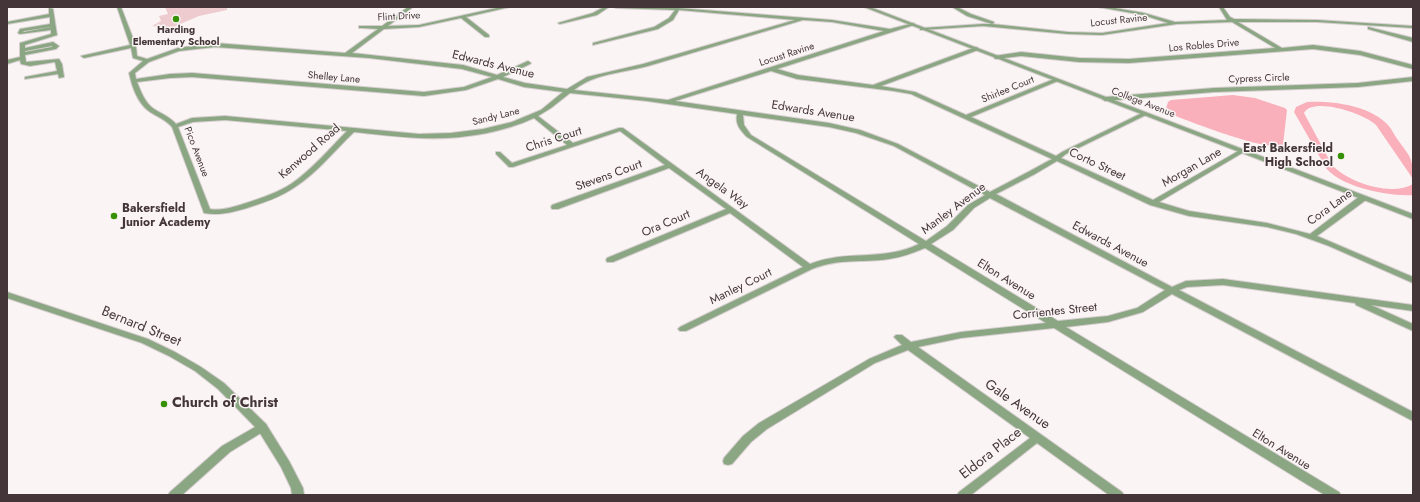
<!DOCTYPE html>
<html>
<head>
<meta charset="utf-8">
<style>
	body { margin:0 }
	#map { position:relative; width:1420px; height:502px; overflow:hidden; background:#fbf4f5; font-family:Jost,sans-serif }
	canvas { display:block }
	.frame { position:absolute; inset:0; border:8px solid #443638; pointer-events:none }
</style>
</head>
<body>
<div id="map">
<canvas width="1420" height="502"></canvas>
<div class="frame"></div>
</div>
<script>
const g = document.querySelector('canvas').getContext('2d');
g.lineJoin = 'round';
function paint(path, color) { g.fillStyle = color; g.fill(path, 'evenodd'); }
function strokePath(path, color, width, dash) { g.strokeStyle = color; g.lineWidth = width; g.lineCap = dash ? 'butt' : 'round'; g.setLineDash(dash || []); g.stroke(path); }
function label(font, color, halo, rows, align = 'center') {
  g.font = font + ' Jost,sans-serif'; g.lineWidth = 3; g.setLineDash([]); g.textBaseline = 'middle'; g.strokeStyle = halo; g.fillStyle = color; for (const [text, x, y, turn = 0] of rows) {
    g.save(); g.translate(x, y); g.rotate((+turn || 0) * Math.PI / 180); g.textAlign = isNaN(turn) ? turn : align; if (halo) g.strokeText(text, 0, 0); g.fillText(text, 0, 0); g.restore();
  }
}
const green = new Path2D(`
	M1233,95L1255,98L1285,108L1287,110L1283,145C1268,153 1184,119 1165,112L1168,102L1171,100Z
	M1307,102C1332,101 1367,105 1386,123C1391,127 1394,135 1398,140C1410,157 1413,157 1413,179L1376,125C1365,114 1313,96 1304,113L1332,165C1347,182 1392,197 1413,184V180V195C1389,197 1329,186 1321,159L1294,112L1296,107Z`);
const building = new Path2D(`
	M165,7H227V10L199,16L171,28L152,26L161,21L159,16L168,14Z`);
const minor = new Path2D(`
	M117,7H121L136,46L137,56L147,59L178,48L215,43L345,53L378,29L361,28H359V26H382L408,7H413L388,26L419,25L501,7H510L466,17L489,35V37H485L461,18L419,27L384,29L352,53L463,65L497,75L528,61L531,63L530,64L503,77L525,83L567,89L587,77L643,64L795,20L679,10L673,20L658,29L593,45V43L654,27L669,18L675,10L616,8L614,7L678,8L832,20L890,29L914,23V25L777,69L798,75L873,85L976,47L978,48V50L881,86L915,92L966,115L1054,79H1058V81L971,117L1056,156L1062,152L1142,113H1146V115L1066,154L1061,158L1153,200L1240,150H1244V152L1159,202L1189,211L1267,223L1310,234L1360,196H1366L1367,198L1366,200L1317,236L1413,277V283L1329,246L1296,234L1267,227L1189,216L1150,205L1057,161L1035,174L996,194L1172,287L1186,281L1223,279L1413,305V311L1371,305L1413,324V331L1356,305L1355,303L1223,285L1187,287L1179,290L1413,412V421L1172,294L1143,312L1108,322L1066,327L1339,492L1341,495H1325L1308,485L1054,328L961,338L918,347L1122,492L1124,495H1109L1037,443L971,495H957L959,492L1030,438L908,350L875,363L767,429L751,442L732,464L728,465L724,464L723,461L724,458L743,436L759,423L869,359L902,345L894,337L896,335H902L911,342L961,332L1046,323L925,248C913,253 902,257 889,259C860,263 841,258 812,269L686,331H680L678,329L680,327L803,267L730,213L613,262H607L606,260L607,258L726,209L669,168L558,209H552L551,207L552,205L665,165L620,131L513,167H509L496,154V152H500L512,163L567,145L534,118C500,134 456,140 419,138C397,137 375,134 354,132C335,150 317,173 295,187C281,197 263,203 247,208C233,212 219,216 204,213L172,127C166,120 158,117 150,112C138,104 132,87 129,73L143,61L133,58L131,48L84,58L81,56L130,45ZM803,20L832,22L884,31L668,100L574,90C595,73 623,73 648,66C700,51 751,35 803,20ZM215,47L369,58L462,69L492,77L464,87L424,92L192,73L170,74L136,79L135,73L149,62L179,51ZM771,71L797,79L894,91L911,94L1052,159L1030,171L990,192L898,144L860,130L829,123L675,101ZM192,77L424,96L466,90L498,79L524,87L563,92L541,110L512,122L483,129L451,133L419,134L225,116L192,118L176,124C170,117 162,114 154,109C145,103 141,92 137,82L170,78ZM570,93L647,101L737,114C735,124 740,130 747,137L919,244C882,262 848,249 810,264L623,128H619L573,143L538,116L551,108ZM743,115L829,127L856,133L894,146L985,195L968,205L947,226L926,241L751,135L744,125ZM225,120L347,131C329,149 312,170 291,184C277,193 259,199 243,204C233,207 221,211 210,209L178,127L193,122ZM990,198L1165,290L1137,308L1108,316L1058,321L931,244L953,230L974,208Z
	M604,7H609L597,15L560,24L558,23L593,13Z
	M952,7H957L971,14L994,22V23L992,24L1068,32L1102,33L1168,23L1143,15L1098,7H1109L1144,13L1175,22L1227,20L1219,7H1223L1230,17L1234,19L1317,20L1413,26V28L1317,22H1238L1282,48L1313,45L1360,51L1413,65V69L1360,55L1313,49L1129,63L1079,62L1021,56L996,59L994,58V56L1021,52L1079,58L1129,59L1275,48L1232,22L1177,24L1102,35L1068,34L983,26L920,30V29L922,28L983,24H992L967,16Z
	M49,8L53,9L57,35L25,45V48L53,42L59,46L56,49L25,55L26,62L59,59L62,64L64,77L59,78L58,74L25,79V77L57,71L55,62L30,66L21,64L20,60L7,64V60L20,57V43L51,34V30L20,34L18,33L20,29L50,24V17L7,24V22L49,14ZM51,27L24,32H23L24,31ZM52,46V47L25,52V51Z
	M1368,27L1413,38V42L1368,29Z
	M1413,77V81L1358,87L1214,92L1105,101L1102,99L1105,97L1214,88L1358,83Z
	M262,423L266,424L267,427L266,430L230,452L182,495H168L170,492L222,446Z`);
const tertiary = new Path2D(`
	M864,7H870L1413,214V219Z
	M7,292L148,339L175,352L201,367L224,383L266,424L289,461L303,488L304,495H292L291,488L281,467L258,430L218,389L195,371L169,356L142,343L7,298Z`);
const markers = [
	[176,19,4,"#359003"],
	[1341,156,4,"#359003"],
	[114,216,4,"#359003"],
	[164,404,4,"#359003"]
];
const farStreetnames = [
	["Flint Drive",399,17,-3],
	["Locust Ravine",1119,21,-6],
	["Los Robles Drive",1204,46,-5],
	["Locust Ravine",787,55,-18],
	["Shelley Lane",334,78,5],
	["Cypress Circle",1259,79,-2],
	["Shirlee Court",1008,90,-22],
	["College Avenue",1143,103,21],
	["Sandy Lane",496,117,-14],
	["Pico Avenue",196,152,69]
];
const farPoinames = [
	["Harding",176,31],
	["Elementary School",176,43]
];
const streetNames = [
	["Edwards Avenue",493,65,14],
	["Edwards Avenue",813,112,9],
	["Chris Court",554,140,-18],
	["Kenwood Road",310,152,-41],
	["Corto Street",1097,165,25],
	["Morgan Lane",1192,168,-30],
	["Stevens Court",609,176,-20],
	["Angela Way",722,189,36],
	["Cora Lane",1330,208,-36],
	["Manley Avenue",954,209,-37],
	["Ora Court",666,224,-23],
	["Edwards Avenue",1110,245,28],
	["Elton Avenue",1006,280,32],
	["Manley Court",741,287,-26],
	["Corrientes Street",1055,312,-6],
	["Elton Avenue",1281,450,32]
];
const poiNames = [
	["East Bakersfield",1333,149],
	["High School",1333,163],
	["Bakersfield",122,209,"left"],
	["Junior Academy",122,223,"left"]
];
const nearStreetnames = [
	["Bernard Street",141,327,22],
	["Gale Avenue",1017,405,35],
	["Eldora Place",991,454,-38]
];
const nearPoinames = [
	["Church of Christ",172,404]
];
paint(green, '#f9b0ba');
paint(building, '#edcbce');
strokePath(minor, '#d6cecf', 2);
strokePath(tertiary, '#d6cecf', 2);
paint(minor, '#8ba683');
paint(tertiary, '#8ba683');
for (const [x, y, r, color] of markers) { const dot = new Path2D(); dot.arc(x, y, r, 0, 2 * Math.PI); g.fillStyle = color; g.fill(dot); strokePath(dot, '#fbf4f5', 1.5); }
label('10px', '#443638', '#fbf4f5', farStreetnames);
label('bold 10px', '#443638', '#fbf4f5', farPoinames);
label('12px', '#443638', '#fbf4f5', streetNames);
label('bold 12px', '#443638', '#fbf4f5', poiNames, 'right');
label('14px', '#443638', '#fbf4f5', nearStreetnames);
label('bold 14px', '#443638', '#fbf4f5', nearPoinames, 'left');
</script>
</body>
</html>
